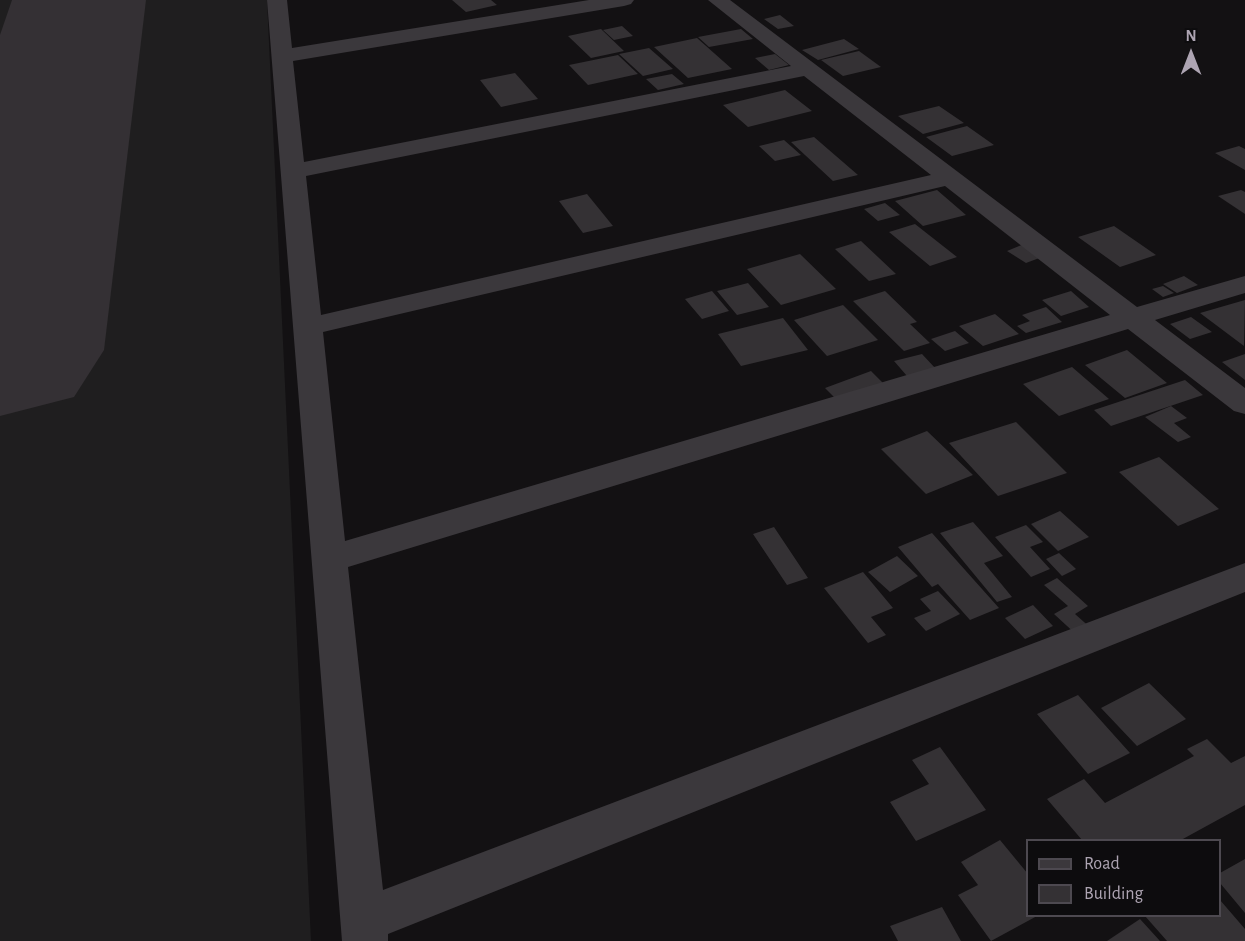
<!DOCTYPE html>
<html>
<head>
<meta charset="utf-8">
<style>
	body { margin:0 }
	#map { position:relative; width:1245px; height:941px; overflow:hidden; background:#131113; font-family:"Alegreya Sans",sans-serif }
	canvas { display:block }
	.legend { position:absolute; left:1026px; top:839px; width:195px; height:78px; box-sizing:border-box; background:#0d0c0e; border:2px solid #4d4950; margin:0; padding:8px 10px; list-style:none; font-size:18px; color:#ada4b2 }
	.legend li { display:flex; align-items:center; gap:12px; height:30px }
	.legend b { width:30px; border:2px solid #4d4950 }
	.north { position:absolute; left:1161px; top:24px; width:60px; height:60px; -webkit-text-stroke:4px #0d0c0e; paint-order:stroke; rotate:0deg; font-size:16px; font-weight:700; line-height:24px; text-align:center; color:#ada4b2 }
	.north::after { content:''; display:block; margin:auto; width:21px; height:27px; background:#ada4b2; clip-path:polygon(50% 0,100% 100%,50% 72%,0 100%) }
</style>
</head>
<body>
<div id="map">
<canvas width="1245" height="941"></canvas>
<ul class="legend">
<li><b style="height:8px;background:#3b383c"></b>Road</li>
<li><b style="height:16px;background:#343134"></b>Building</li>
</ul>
<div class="north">N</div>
</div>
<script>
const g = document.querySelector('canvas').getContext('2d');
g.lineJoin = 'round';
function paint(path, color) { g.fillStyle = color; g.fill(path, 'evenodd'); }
const built = new Path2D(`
	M0,0H267L311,941H0Z`);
const runway = new Path2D(`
	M12,0H146L104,350L74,397L0,416V35Z`);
const building = new Path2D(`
	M452,0H491L497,5L466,12Z
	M780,15L794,26L778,29L764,19Z
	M622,26L633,36L614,40L603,30Z
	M601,29L624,51L591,58L568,36Z
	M741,29L753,39L709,47L698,37Z
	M697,38L732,69L688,78L654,47Z
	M844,39L859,49L818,60L802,50Z
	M649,48L673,69L643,76L619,54Z
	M859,51L881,67L843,76L821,60Z
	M775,54L789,65L769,70L755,58Z
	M618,55L638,74L588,85L569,65Z
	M515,73L538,99L501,107L480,80Z
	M672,74L684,84L658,90L646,79Z
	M785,90L812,111L748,127L723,105Z
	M939,106L964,123L923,134L898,116Z
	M967,126L994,145L952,156L926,137Z
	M814,137L858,175L833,181L791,142Z
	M784,140L801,155L775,161L759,146Z
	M1239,146L1245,149V170L1215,153Z
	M937,190L966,215L923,226L895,201Z
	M1241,190L1245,192V214L1218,196Z
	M587,194L613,226L583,233L559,201Z
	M885,203L900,215L878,221L864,209Z
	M915,224L957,257L930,266L889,232Z
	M1114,226L1156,255L1120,267L1078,237Z
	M861,241L896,274L869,281L835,249Z
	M1024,244L1042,257L1026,263L1007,251Z
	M800,254L836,289L781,305L747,269Z
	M1184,276L1198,285L1177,293L1163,284Z
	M748,283L769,307L737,315L717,291Z
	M1163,286L1174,293L1163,297L1152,289Z
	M712,291L729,311L702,319L685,299Z
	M885,291L917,322L910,324L930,343L904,351L853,301Z
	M1071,291L1089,307L1061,316L1042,300Z
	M1245,300L1244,346L1200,313Z
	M843,305L878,340L827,356L794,320Z
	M1046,307L1062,322L1026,333L1017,326L1030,321L1022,315Z
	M995,314L1019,334L983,346L959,326Z
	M1191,317L1212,332L1190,339L1170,324Z
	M783,318L808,350L741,366L718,334Z
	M955,331L969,343L945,351L931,339Z
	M1127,350L1167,383L1125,398L1085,365Z
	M922,354L936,369L907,376L894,361Z
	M1245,354V380L1222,362Z
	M1072,367L1109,399L1059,416L1023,384Z
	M871,371L886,386L840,403L825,388Z
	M1185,380L1203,395L1111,426L1094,410Z
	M1171,406L1187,418L1174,423L1191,437L1178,442L1145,417Z
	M1016,422L1067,473L998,496L949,443Z
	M927,431L973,475L926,494L881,449Z
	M1159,457L1219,509L1178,526L1119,472Z
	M1060,511L1089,537L1058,551L1031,524Z
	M973,522L1003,556L984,563L1012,597L997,602L940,533Z
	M1026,525L1043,542L1030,547L1050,569L1031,577L995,537Z
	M774,527L808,578L787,585L753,534Z
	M932,533L999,608L970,620L938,584L932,587L898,547Z
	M1059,553L1076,569L1062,576L1046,559Z
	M897,556L918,576L890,592L868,572Z
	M863,572L893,608L871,617L886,635L868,643L824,588Z
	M1057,578L1088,606L1075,614L1093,630L1079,637L1054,614L1068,606L1044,585Z
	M938,591L960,614L926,631L914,618L931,611L920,599Z
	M1033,605L1053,626L1025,639L1005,618Z
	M1149,683L1186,719L1137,746L1101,708Z
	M1078,695L1130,753L1088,774L1037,714Z
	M1207,739L1231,763L1245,756V805L1181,840H1082L1047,799L1084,779L1105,803L1194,756L1187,749Z
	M940,747L986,810L916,841L890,802L929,784L912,760Z
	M1000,840L1028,874V916H1037L991,941L958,895L978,885L961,862Z
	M1245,859V913L1220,883V873Z
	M1220,900L1245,929V941H1167L1145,916H1220Z
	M942,907L961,941H898L890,926Z
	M1140,919L1160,941H1107Z`);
const minor = new Path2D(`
	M267,0H287L292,48L589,0H634L631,4L624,6L293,61L304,162L791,66L708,0H730L1137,307L1245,276V293L1155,320L1245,388V414L1234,411L1128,329L348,567L383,890L1245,563V592L388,934V941H342ZM804,76L931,175L321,315L306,176ZM945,186L1110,315L345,541L323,332Z`);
paint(built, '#1f1e1f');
paint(runway, '#343034');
paint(building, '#343134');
paint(minor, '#3b383c');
</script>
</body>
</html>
